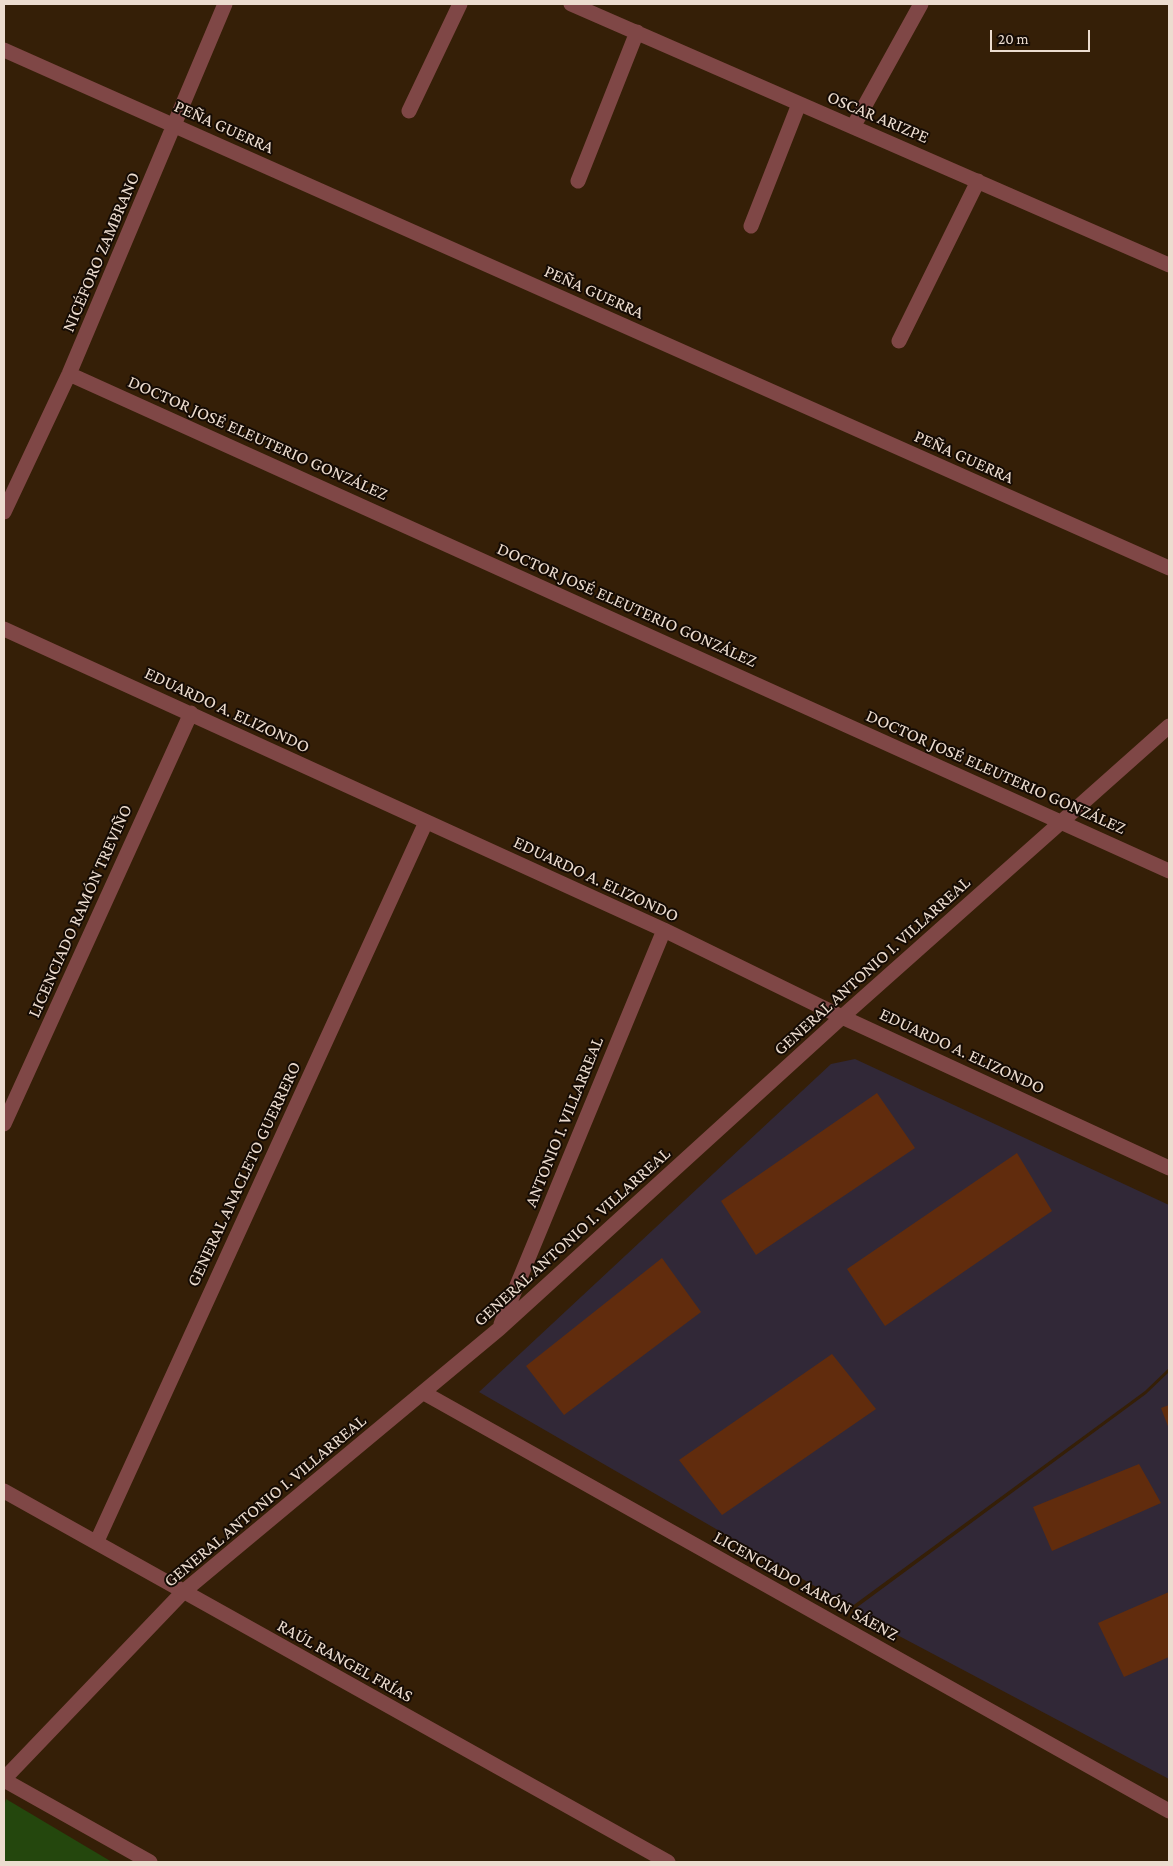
<!DOCTYPE html>
<html>
<head>
<meta charset="utf-8">
<style>
	body { margin:0 }
	#map { position:relative; width:1173px; height:1866px; overflow:hidden; background:#351f07; font-family:"Crimson Pro",serif }
	canvas { display:block }
	.frame { position:absolute; inset:0; border:5px solid #ecdccf; pointer-events:none }
	.scale { position:absolute; left:990px; top:30px; width:100px; height:22px; box-sizing:border-box; border:2px solid #ecdccf; border-top:0; padding-left:6px; font-size:15px; line-height:18px; white-space:nowrap; color:#ecdccf; -webkit-text-stroke:4px #150b04; paint-order:stroke }
</style>
</head>
<body>
<div id="map">
<canvas width="1173" height="1866"></canvas>
<div class="frame"></div>
<div class="scale">20 m</div>
</div>
<script>
const g = document.querySelector('canvas').getContext('2d');
g.lineJoin = 'round';
function paint(path, color) { g.fillStyle = color; g.fill(path, 'evenodd'); }
function strokePath(path, color, width, dash) { g.strokeStyle = color; g.lineWidth = width; g.lineCap = dash ? 'butt' : 'round'; g.setLineDash(dash || []); g.stroke(path); }
function label(font, color, halo, rows, align = 'center') {
  g.font = font + ' "Crimson Pro",serif'; g.lineWidth = 4; g.setLineDash([]); g.textBaseline = 'middle'; g.strokeStyle = halo; g.fillStyle = color; for (const [text, x, y, turn = 0] of rows) {
    g.save(); g.translate(x, y); g.rotate((+turn || 0) * Math.PI / 180); g.textAlign = isNaN(turn) ? turn : align; if (halo) g.strokeText(text, 0, 0); g.fillText(text, 0, 0); g.restore();
  }
}
const education = new Path2D(`
	M855,1059L1169,1205V1368L1145,1391L851,1607L479,1392L831,1064Z
	M1169,1372V1779L852,1611L1146,1394Z`);
const green = new Path2D(`
	M6,1799L112,1862H4V1807Z`);
const building = new Path2D(`
	M877,1093L915,1148L756,1255L721,1201Z
	M1017,1153L1052,1211L885,1326L847,1269Z
	M662,1258L701,1312L564,1415L526,1366Z
	M832,1354L876,1409L722,1515L679,1460Z
	M1169,1405V1429L1161,1408Z
	M1139,1464L1161,1503L1052,1551L1033,1507Z
	M1169,1592V1657L1124,1677L1098,1623Z`);
const street = new Path2D(`
	M571,4L1169,265
	M4,50L1169,568
	M409,111L460,4
	M853,127L921,4
	M578,181L637,32
	M751,226L799,104
	M899,341L978,181
	M69,374L1169,871
	M4,512L69,374L225,4
	M4,629L664,930L842,1017L1169,1168
	M4,1124L191,713
	M501,1324L664,930
	M424,1393L1169,1811
	M4,1491L668,1862
	M97,1541L426,822
	M4,1779L183,1592L499,1329L842,1017L1169,726
	M4,1780L150,1862`);
const streetNames = [
	["OSCAR ARIZPE",878,117,23],
	["PEÑA GUERRA",224,127,24],
	["NICÉFORO ZAMBRANO",101,252,-67],
	["PEÑA GUERRA",594,292,24],
	["DOCTOR JOSÉ ELEUTERIO GONZÁLEZ",258,438,24],
	["PEÑA GUERRA",964,457,24],
	["DOCTOR JOSÉ ELEUTERIO GONZÁLEZ",627,605,24],
	["EDUARDO A. ELIZONDO",227,710,25],
	["DOCTOR JOSÉ ELEUTERIO GONZÁLEZ",996,772,24],
	["EDUARDO A. ELIZONDO",596,879,25],
	["LICENCIADO RAMÓN TREVIÑO",80,911,-66],
	["GENERAL ANTONIO I. VILLARREAL",872,966,-42],
	["EDUARDO A. ELIZONDO",962,1051,25],
	["ANTONIO I. VILLARREAL",564,1122,-68],
	["GENERAL ANACLETO GUERRERO",244,1174,-65],
	["GENERAL ANTONIO I. VILLARREAL",572,1237,-42],
	["GENERAL ANTONIO I. VILLARREAL",265,1501,-40],
	["LICENCIADO AARÓN SÁENZ",806,1586,29],
	["RAÚL RANGEL FRÍAS",345,1661,29]
];
paint(education, '#312837');
paint(green, '#24470d');
paint(building, '#612c0d');
strokePath(street, '#7f4746', 15);
label('18px', '#ecdccf', '#150b04', streetNames);
</script>
</body>
</html>
